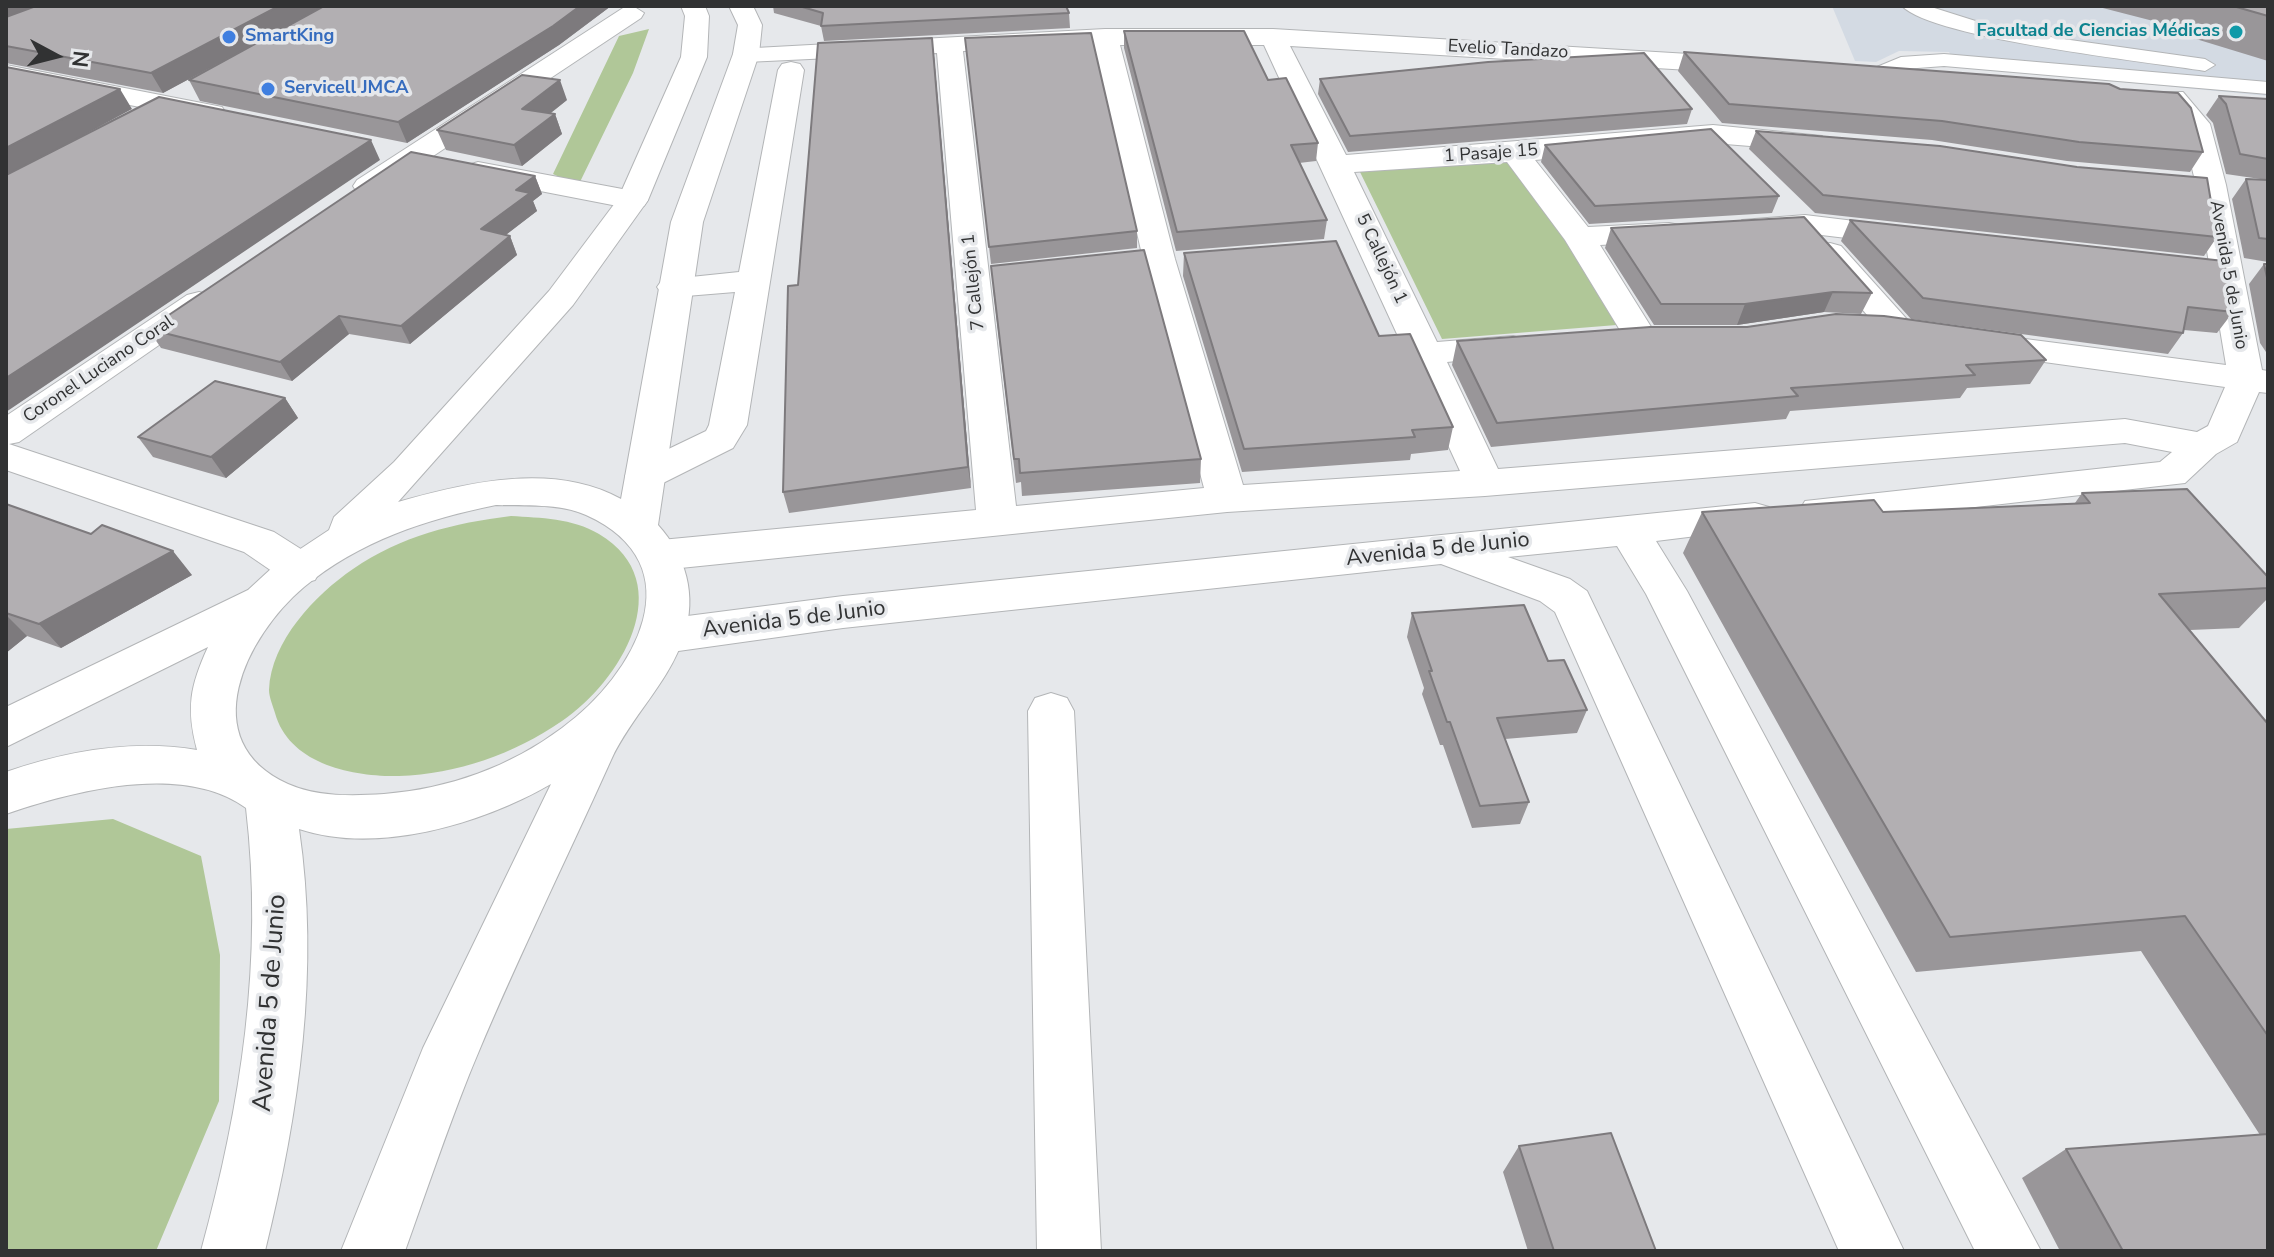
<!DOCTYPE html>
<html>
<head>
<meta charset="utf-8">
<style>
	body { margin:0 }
	#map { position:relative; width:2274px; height:1257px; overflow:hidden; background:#e6e8eb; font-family:"Nunito Sans",sans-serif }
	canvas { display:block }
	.frame { position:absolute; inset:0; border:8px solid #313233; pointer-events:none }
	.north { position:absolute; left:16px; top:16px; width:80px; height:80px; -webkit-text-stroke:6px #e6e8eb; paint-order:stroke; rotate:97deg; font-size:22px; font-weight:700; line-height:32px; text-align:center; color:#313233 }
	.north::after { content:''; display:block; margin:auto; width:28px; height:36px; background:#313233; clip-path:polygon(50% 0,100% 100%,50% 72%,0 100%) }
</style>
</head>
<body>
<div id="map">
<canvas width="2274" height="1257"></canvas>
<div class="frame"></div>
<div class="north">N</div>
</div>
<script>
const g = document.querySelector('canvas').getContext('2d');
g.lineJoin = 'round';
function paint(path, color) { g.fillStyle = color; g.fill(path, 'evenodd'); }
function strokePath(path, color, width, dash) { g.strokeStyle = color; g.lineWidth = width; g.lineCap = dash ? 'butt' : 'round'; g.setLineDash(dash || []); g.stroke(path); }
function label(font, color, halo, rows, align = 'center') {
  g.font = font + ' "Nunito Sans",sans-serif'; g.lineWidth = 7; g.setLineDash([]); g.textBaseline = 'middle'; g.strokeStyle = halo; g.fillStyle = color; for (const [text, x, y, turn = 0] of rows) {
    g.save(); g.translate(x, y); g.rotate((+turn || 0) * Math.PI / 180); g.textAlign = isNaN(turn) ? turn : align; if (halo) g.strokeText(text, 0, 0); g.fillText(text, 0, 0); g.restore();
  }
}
const built = new Path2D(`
	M1832,6H2268V96L1958,66L1949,52L1899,51L1876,62L1855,61Z`);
const green = new Path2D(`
	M649,29L633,73L578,186L553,174L619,36Z
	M1519,161L1629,324L1442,339L1360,172Z
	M511,516C541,518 572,518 599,534C681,583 620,682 562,721C514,754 457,774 399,776C352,777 289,764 275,713C273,706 269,697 269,690C271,641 315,595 353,569C401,536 454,523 511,516Z
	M113,819L201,856L220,955L219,1101L156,1251H6V829Z`);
const service = new Path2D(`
	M1902,6H1928L1985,24L2056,38L2205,59L2215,65L2205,71C2151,62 1934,39 1902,6Z
	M1944,54L2268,82V94L1944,66L1904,69L1865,82L1855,76L1901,57Z`);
const minor = new Path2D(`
	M633,6L644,13L641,18L379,192H357L353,186L357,180L623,8Z
	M1105,29H1273L1739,57L1752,65L1739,73L1290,46L1346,155L1713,125L1822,136L1826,142L1822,148L1812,151L1713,143L1535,160L1588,227L1669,223L1680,225L1685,232L1680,239L1669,241L1600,245L1658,338L1653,345L1641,348L1629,345L1565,240L1507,162L1354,172L1437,342L1513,336L1525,340L1531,347L1525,354L1447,362L1498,469L2125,419L2197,432L2208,426L2225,387L1979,353L1967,350L1962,343L1967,336L1979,333L2226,365L2196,185L2182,126L2159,98L2163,92H2183L2210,124L2226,185L2262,370L2268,371V393L2259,392L2237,442L2216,454L2185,483L1819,525L1805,521L1799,511L1805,501L2160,462L2172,452L2125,443L1485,496L1227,512L661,570L646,565L640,555L646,545L661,540L976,510L937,53L746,62L737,59L733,54L737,49ZM1094,45L1143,259L1204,488L1016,506L963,51ZM1120,45H1264L1460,471L1243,485L1175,259Z
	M791,62L800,64L804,70L747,425L733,448L659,485L645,489L631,485L625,476L631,467L706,431L709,425L735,292L674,297L662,294L657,287L662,280L739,272L778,70L782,64Z
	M6,65L212,105L222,107L226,113L222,119L212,121L6,81Z
	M478,162L633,191L644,194L648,200L644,206L633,209L468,177L463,171L468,165Z
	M1805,215L1904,227L1915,229L1920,236L1915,243L1904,245L1805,233L1742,234L1737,227L1742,220Z
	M1830,243L1841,246L1913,326L1918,333L1913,340L1901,343L1889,340L1819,260L1814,253L1819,246Z
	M199,292L211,295L216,302L211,309L19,442L9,444L274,532L315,558L321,569L315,580L300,584L285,580L244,552L6,470V416L187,295Z
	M1755,503L1769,507L1775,517L1769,527L1656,541L1687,591L2041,1251H1975L1646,594L1617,546L1508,557L1570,579L1587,591L1904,1251H1839L1555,612L1540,601L1441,564L843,628L664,653L648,648L642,636L648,624L664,619L843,596Z
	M1051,693L1067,698L1074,711L1101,1251H1037L1028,711L1035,698Z`);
const primary = new Path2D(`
	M681,6H705L709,16L707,57L648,200L573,305L398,502C468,482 554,462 621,499L671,222L733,54L738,25L729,6H753L762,25L759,54L703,222L658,525C686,556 697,595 684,636C669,683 631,716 611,760C564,865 512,969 469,1075C446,1133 426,1192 405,1251H341L423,1048L551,784C482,824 377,855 299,829C320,971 299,1113 265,1251H201C241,1105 264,960 246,808C182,762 74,791 6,814V772C67,751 132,739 197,750C186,708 190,686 208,647L6,747V707L248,590L273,567L329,530L334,517L394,462L549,291L618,199L681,57L685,16ZM496,505C524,506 560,503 586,515C697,565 635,675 562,728C510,767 448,789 384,794C353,796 317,797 288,784C193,741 246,636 304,587C359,541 427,519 496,505Z`);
const wall = new Path2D(`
	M6,6H611L559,45L407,143L200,101L189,80L308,15L163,93L6,63Z
	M773,6H1066L1069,13L1070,28L824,41L821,26L774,13Z
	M2095,6H2268V61L2196,39L2200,33Z
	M1124,31L1268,80L1318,143L1316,161L1299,163L1327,220L1324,239L1176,251L1124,48Z
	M965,38L1137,231V248L991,264Z
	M1684,52L2203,152L2190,172L2067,161L1932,140L1722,123L1678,71Z
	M934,56L971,488L789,513L783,492L798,285Z
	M1320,79L1692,109L1687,124L1348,152L1318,94Z
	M2219,96L2268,99V262L2244,258L2232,199L2246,179L2267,180L2226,174L2213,123L2206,115Z
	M567,100L551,113L555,114L562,134L522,166L446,150L437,130Z
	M1756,131L2217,237L2204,256L1815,213L1749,149Z
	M1545,145L1779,196L1772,213L1589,224L1541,162Z
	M535,176L542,194L533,201L537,211L505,235L510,236L517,255L410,344L349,334L292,381L161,348L148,329Z
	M1850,220L2233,312L2217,333L2184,330L2183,333L2168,354L1911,319L1841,241Z
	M1611,228L1872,293L1861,314L1824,312L1737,325H1654L1605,248Z
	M1184,253L1379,336L1453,427L1448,450L1411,454L1410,460L1242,472L1183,276Z
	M2264,264H2268V355L2260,343L2249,284Z
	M993,289L1201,459L1200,483L1022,496L1021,482L1016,483Z
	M1457,341L2046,360L2030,384L1967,388L1960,398L1790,411L1786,419L1491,447L1452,365Z
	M285,398L298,418L226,478L153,457L138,437Z
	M2082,493L2268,577V598L2239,628L2190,630L2268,724V1251H2060L2022,1178L2066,1149L2260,1135L2141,951L1916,972L1683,553L1702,512H1883L2075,503Z
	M6,504L192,575L61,648L27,636L6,653Z
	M1412,613L1548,661L1587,710L1577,733L1505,739L1529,802L1520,824L1472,828L1443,745H1440L1422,694L1424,688L1407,637Z
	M1519,1146L1656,1251H1528L1503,1172Z`);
const shadedWall = new Path2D(`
	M6,6H40L6,21Z
	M279,6H325L163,93L151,73Z
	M580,6H611L559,45L407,143L398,122Z
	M932,38L934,56L971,488L968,467Z
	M560,80L567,100L530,129L522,109Z
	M120,89L132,109L6,177V148Z
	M555,114L562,134L522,166L514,145Z
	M371,140L380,160L6,412V378Z
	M535,176L542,194L533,201L537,211L489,248L481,229L516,190Z
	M510,236L517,255L410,344L401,326Z
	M1833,292L1824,312L1737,325L1745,304Z
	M339,316L349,334L292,381L280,362Z
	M285,398L298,418L226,478L211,457Z
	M173,551L192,575L61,648L39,624Z
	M6,615L27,636L6,653Z`);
const building = new Path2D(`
	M36,6H279L151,73L6,46V17Z
	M324,6H580L553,26L398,122L189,80Z
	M799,6H1066L1069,13L821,26L823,13Z
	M2233,6H2268V16Z
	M1124,31H1244L1268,80L1286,78L1318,143L1291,145L1327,220L1177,232Z
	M1091,33L1137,231L989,247L965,38Z
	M932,38L968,467L783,492L788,286L798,285L818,43Z
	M1684,52L2109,84L2120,89L2178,93L2191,108L2203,152L2079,142L1942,121L1729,104Z
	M1644,53L1692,109L1350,136L1320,79L1488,62Z
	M6,67L120,89L6,148Z
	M522,75L560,80L522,109L555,114L514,145L437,130Z
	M2219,96L2268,99V159L2240,154L2226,104Z
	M159,97L371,140L6,378V175Z
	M1711,129L1779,196L1595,206L1545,145Z
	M1756,131L1940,146L2077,167L2207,178L2217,237L1823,195Z
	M411,152L535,176L516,190L530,193L481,229L510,236L401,326L339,316L280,362L148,329Z
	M2246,179L2268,180V239L2259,238Z
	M1804,217L1872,293L1833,292L1745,304H1661L1611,228Z
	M1850,220L2224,261L2233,312L2188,307L2183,333L1923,298Z
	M1336,241L1379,336L1410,334L1453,427L1412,430L1415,437L1244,449L1184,253Z
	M1144,250L1201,459L1020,473L1019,459H1014L991,266Z
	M2264,264H2268V282Z
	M1836,314L1884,316L2021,335L2046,360L1966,365L1975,375L1791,388L1798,396L1497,423L1457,341L1650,327H1747Z
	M215,381L285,398L211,457L138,437Z
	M2187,489L2268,577V588L2159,594L2268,724V1036L2185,916L1950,937L1702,512L1874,500L1883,512L2090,503L2082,493Z
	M6,504L91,534L102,525L173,551L39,624L6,613Z
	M1524,605L1548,661L1564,660L1587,710L1497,718L1529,802L1480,806L1450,722H1447L1429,671H1432L1412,613Z
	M1611,1133L1656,1251H1554L1519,1146Z
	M2268,1134V1251H2123L2066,1149Z`);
const markers = [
	[2236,32,8,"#0f9aa8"],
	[229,37,8,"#3f7fe0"],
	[268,89,8,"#3f7fe0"]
];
const farCulturenames = [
	["Facultad de Ciencias Médicas",2220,32]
];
const farShopnames = [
	["SmartKing",245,37],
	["Servicell JMCA",284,89]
];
const farStreetnames = [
	["Evelio Tandazo",1508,50,3],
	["1 Pasaje 15",1491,154,-4],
	["5 Callejón 1",1381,259,65],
	["Avenida 5 de Junio",2228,275,80],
	["7 Callejón 1",974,282,-96],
	["Coronel Luciano Coral",99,370,-34]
];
const streetNames = [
	["Avenida 5 de Junio",1438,550,-6],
	["Avenida 5 de Junio",794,620,-7]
];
const nearStreetnames = [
	["Avenida 5 de Junio",271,1003,-86]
];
paint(built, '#d3dae3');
paint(green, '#b0c798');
strokePath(service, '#b3b5b7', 2);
strokePath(minor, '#b3b5b7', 2);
strokePath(primary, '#b3b5b7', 2);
paint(service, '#fff');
paint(minor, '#fff');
paint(primary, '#fff');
paint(wall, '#999699');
paint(shadedWall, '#7d7a7d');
paint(building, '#b2afb2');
strokePath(building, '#7d7a7d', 2);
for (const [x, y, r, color] of markers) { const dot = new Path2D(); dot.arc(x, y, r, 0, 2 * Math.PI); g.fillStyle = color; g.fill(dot); strokePath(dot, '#e6e8eb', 3); }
label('bold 18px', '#0d838f', '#e6e8eb', farCulturenames, 'right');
label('bold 18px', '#366cbe', '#e6e8eb', farShopnames, 'left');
label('18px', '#313233', '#e6e8eb', farStreetnames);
label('22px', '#313233', '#e6e8eb', streetNames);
label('26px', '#313233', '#e6e8eb', nearStreetnames);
</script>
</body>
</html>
